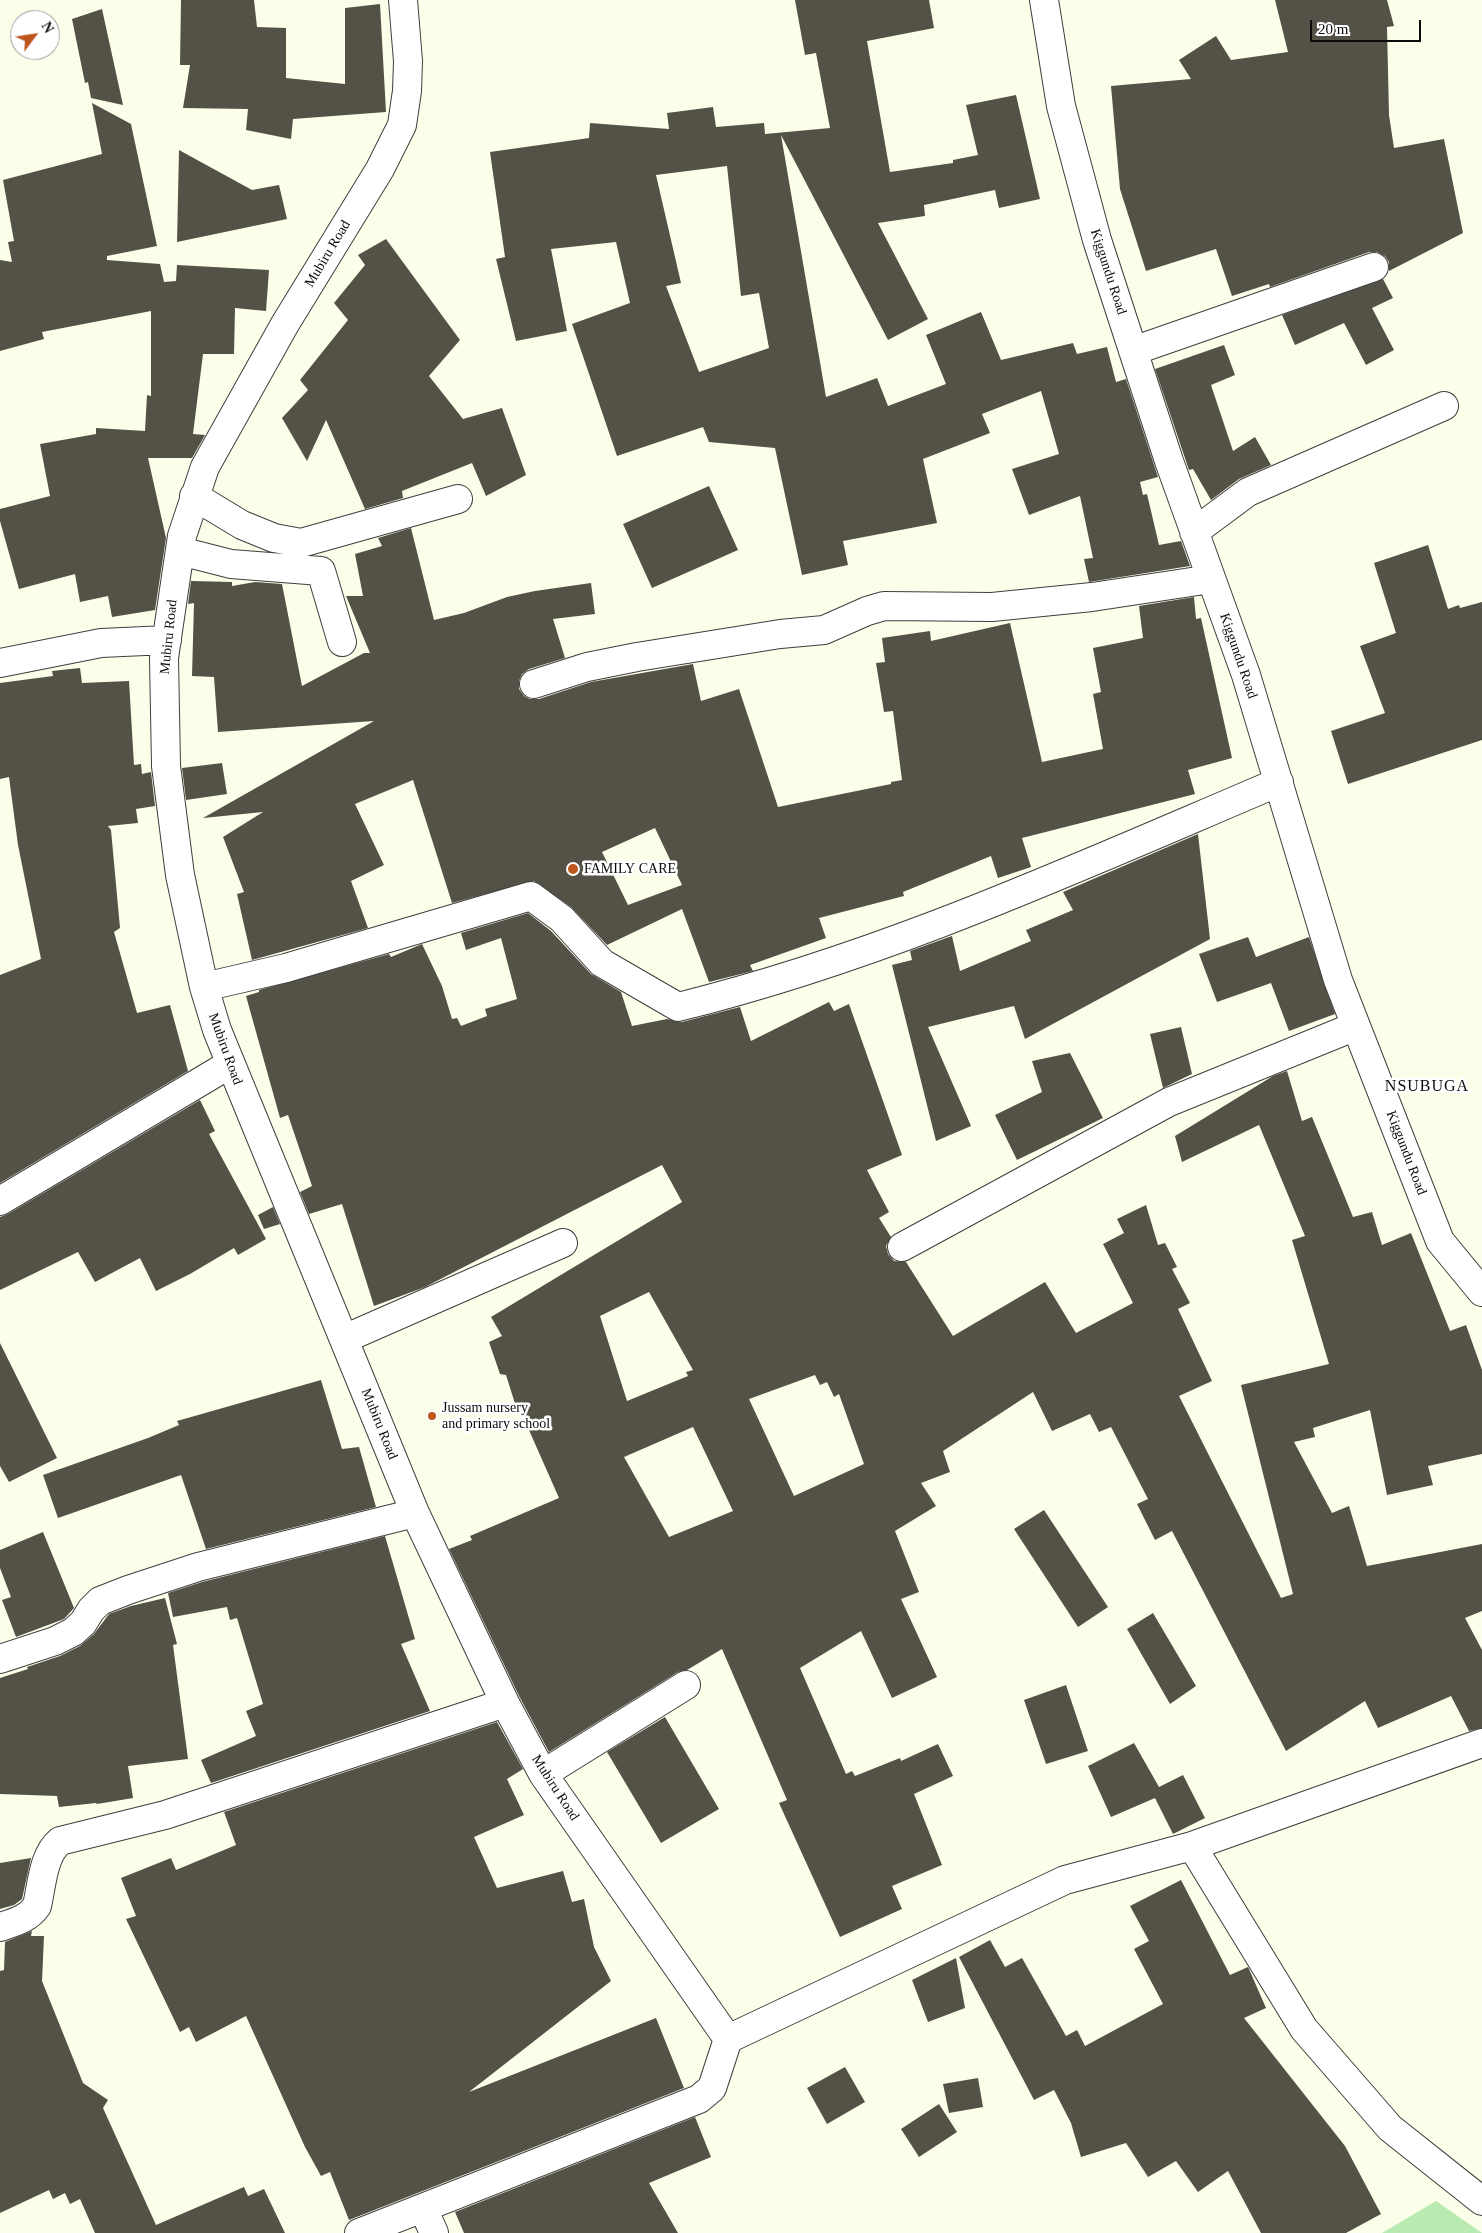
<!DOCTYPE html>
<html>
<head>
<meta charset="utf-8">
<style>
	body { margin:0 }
	#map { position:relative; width:1482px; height:2233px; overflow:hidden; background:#fbffe9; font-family:Georgia,serif }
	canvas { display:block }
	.north { position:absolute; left:10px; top:10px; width:50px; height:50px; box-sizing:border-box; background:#fff; border:1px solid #9d9d9d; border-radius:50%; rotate:59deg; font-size:14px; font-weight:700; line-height:20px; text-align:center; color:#0b0b0b }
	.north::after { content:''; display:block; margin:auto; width:18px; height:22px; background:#be5620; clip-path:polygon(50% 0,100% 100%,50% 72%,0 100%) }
	.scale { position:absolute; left:1310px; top:20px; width:111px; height:22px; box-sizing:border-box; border:2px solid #0b0b0b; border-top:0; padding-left:6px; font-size:15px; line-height:18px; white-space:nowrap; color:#0b0b0b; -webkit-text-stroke:4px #fff; paint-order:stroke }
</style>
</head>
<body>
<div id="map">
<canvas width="1482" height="2233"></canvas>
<div class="north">N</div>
<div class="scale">20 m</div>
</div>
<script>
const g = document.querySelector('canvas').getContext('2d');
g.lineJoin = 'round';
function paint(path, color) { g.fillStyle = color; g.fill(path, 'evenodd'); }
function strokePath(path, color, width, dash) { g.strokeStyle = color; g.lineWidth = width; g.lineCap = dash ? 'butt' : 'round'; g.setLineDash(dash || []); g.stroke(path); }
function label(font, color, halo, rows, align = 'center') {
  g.font = font + ' Georgia,serif'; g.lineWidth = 5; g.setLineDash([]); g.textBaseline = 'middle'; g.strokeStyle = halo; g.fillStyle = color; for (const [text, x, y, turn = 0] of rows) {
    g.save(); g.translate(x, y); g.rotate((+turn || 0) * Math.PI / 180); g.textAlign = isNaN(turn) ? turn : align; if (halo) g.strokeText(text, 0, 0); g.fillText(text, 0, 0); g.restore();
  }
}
const green = new Path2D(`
	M1436,2201L1482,2233H1382Z`);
const building = new Path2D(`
	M181,0H254L257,27L286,28V78L345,84V8L380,4L386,112L293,119L291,139L246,130L248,109L183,108L190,65H180Z
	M795,0H929L934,28L867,41L890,172L953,163V160L978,155L966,105L1016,95L1040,199L999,208L995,190L924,205L925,216L878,223L928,319L888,340L781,135L826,397L877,378L888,406L946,384L926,335L981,312L1001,360L1073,343L1077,354L1107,347L1116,382L1126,379L1158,477L1140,482L1143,495L1147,494L1159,545L1181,541L1190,566L1089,582L1084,559L1093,558L1080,496L1029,515L1012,469L1059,454L1041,391L982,414L990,433L923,459L937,523L843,541L848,565L802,575L775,448L709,442L703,427L617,456L572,324L630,303L616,242L551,249L567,331L516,341L496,259L505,257L490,152L589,138L590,123L669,129L667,113L713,107L716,127L764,123L765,134L830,128L816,53L805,55ZM727,166L741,296L759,293L769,348L699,372L666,286L681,283L656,175Z
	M1275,0H1387L1394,26L1387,27L1389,115L1394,148L1444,139L1463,233L1389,271V262L1385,256L1377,252H1369L1270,287L1269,284L1232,296L1216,249L1146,271L1120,189L1111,86L1191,79L1179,60L1216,36L1231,60L1288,52Z
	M102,9L123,105L91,98L88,82L85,83L72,19Z
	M92,103L131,124L157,246L107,256V260L160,264L164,282L176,281L177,265L269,270L266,311L235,308L234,354H203L193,434L205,435L192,458H148L166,538L155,610L112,617L108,596L80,602L75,574L19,589L0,521V509L50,496L40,444L96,434V428L145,431L147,395L151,396V311L42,332L44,339L0,351V260L12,262L8,242L14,241L3,180L102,154Z
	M179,150L252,190L279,185L287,219L177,242Z
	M386,239L460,340L429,376L463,419L502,408L526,475L486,496L472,463L402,491L403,498L365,509L326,420L307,461L282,418L308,390L300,380L348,320L334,303L365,265L358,255Z
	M1383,279L1393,298L1372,308L1394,350L1366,365L1344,323L1295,345L1282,315Z
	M1224,345L1235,375L1211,385L1233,451L1255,437L1271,465L1239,479L1211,500L1193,469L1189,470L1155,369Z
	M709,486L738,550L652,588L623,524Z
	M411,528L434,620L464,613L507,597L535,591L591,583L595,614L553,619L565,658L529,669L522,674L519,681V689L524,696L530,699H539L591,682L693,664L701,701L739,689L778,807L891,784V782L902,780L893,711L884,712L876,663L885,662L882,638L930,631L931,641L1010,623L1042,762L1103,749L1093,694L1101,692L1093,648L1143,638L1139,606L1194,597L1196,619L1201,618L1232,758L1188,770L1195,794L1022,838L1031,867L998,878L991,856L903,892L904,896L819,918L826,938L750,965L753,971L709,982L682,909L607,945L571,907L534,881L452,903L413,780L355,804L384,865L351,881L368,928L252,960L237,894L244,892L223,837L263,812L203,818L374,721L218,732L214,677L192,676L194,603L188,604L191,581L232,582V586L255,582L282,584L302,686L364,653H370L346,596H363L355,554L382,546L378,538ZM655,828L682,885L628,905L602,852Z
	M1428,545L1448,609L1459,605L1460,608L1482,602V740L1348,784L1331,731L1385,713L1360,646L1396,633L1374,563Z
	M80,668L82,683L129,681L134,765L141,764L142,774L151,772L155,806L136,809L138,823L108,826L111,830L120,928L114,932L137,1013L170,1005L188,1071L0,1183V975L41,959L18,845L9,777L0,779V683L53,676L52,671Z
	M222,763L227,794L186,800L182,768Z
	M1198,834L1210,939L1025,1039L1014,1006L928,1027L971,1126L936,1141L892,965L912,960L910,951L952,936L960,971L1031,941L1026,930L1073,910L1063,892Z
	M528,913L551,931L591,974L621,992L632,1026L667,1019L682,1022L740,1007L751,1041L829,1002L834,1011L849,1004L902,1155L867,1170L889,1212L879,1218L891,1237L886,1246L888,1254L894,1261L906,1262L953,1336L1045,1282L1076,1333L1133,1303L1103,1244L1124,1233L1117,1219L1146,1205L1158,1245L1165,1243L1177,1267L1172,1269L1190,1303L1178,1309L1212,1381L1179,1396L1281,1598L1293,1594L1241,1385L1329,1364L1292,1240L1305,1236L1259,1125L1182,1162L1175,1136L1273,1076L1287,1071L1302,1121L1312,1117L1353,1217L1372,1212L1382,1245L1411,1233L1450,1331L1466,1325L1482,1370V1454L1428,1466L1433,1485L1387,1495L1370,1410L1313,1428L1315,1437L1294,1442L1332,1513L1349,1506L1367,1566L1482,1544V1611L1465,1618L1482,1650V1728L1469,1731L1451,1696L1378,1728L1365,1701L1286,1751L1172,1531L1155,1540L1137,1504L1148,1499L1111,1427L1099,1432L1090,1414L1052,1431L1033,1392L943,1451L950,1472L921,1483L936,1506L895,1531L919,1592L901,1599L937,1677L892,1698L861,1631L800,1668L846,1774L852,1771L855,1776L900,1758L901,1761L938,1744L953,1776L914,1794L942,1865L892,1886L902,1909L840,1937L779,1803L787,1800L722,1649L687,1670L678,1672L549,1752L519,1696L449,1549L472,1540L470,1536L559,1498L521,1412L518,1413L506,1375L500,1374L489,1342L502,1336L491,1317L682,1202L662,1165L425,1287L374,1306L342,1204L309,1214L300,1192L312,1186L288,1115L280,1118L246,996L259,992V990L389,954L391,957L422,944L442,986L452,1019L457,1018L461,1026L487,1016L485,1009L517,999L501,938L466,950L461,933ZM649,1292L693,1370L686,1372L688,1376L627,1401L600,1316ZM815,1375L820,1385L827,1382L834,1397L839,1394L864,1464L794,1496L749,1399ZM693,1427L733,1511L669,1537L624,1457Z
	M1248,937L1256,957L1309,937L1335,1014L1289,1031L1271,983L1217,1002L1199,954Z
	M1181,1027L1192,1074L1163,1088L1150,1034Z
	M1070,1053L1103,1118L1017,1160L995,1115L1042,1092L1032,1061Z
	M200,1100L215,1131L209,1134L266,1239L238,1255L234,1248L190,1274L156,1291L140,1258L95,1282L78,1252L0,1290V1217L8,1214Z
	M273,1207L280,1224L264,1229L258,1215Z
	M0,1343L57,1458L9,1482L0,1466Z
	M321,1380L342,1449L359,1447L376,1507L206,1549L181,1475L58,1518L43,1475L148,1438L179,1425L177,1421Z
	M1044,1510L1108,1607L1078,1627L1014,1529Z
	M43,1532L74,1608L64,1619L16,1637L2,1600L11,1597L0,1568V1550Z
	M385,1536L415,1639L401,1644L430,1711L211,1783L201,1760L256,1736L246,1711L263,1704L237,1618L230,1620L227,1607L173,1617L168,1593L202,1582Z
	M165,1598L177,1644L173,1645L188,1759L128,1766L133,1798L97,1804L96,1803L59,1807L57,1796L0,1794V1678L28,1669L27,1667L60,1656L80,1646L94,1634L109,1614L131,1606Z
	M1153,1613L1196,1686L1170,1704L1127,1629Z
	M1066,1685L1088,1751L1046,1764L1024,1700Z
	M665,1717L719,1809L661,1843L607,1752Z
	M497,1722L523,1769L507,1779L524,1815L474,1837L497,1888L563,1871L572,1902L584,1899L594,1947L611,1981L469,2092L656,2018L684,2088L349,2220L330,2172L321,2176L305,2147L246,2016L196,2042L189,2027L180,2032L126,1919L136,1916L121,1878L171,1858L176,1870L236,1845L224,1812Z
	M1134,1743L1159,1787L1183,1775L1205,1818L1173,1834L1155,1798L1111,1817L1088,1766Z
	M31,1858L22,1899L14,1905L0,1909V1863Z
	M1181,1880L1230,1975L1248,1967L1249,1969L1266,2008L1244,2018L1345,2146L1381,2214L1346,2233H1261L1228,2171L1198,2192L1176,2161L1148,2177L1126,2143L1081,2157L1071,2123L1054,2090L1034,2100L959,1957L990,1940L1005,1967L1022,1958L1066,2036L1077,2030L1085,2046L1163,2004L1134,1949L1149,1941L1130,1906Z
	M32,1931L31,1936H44L42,1981L83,2083L108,2100L103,2108L156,2225L244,2187L248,2196L264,2189L285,2233H95L80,2199L70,2204L65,2193L53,2199L49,2190L0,2213V1971L4,1970L5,1942Z
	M956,1958L965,2008L928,2022L912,1980Z
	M845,2067L865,2102L827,2124L807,2088Z
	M978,2078L983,2107L949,2113L943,2084Z
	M939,2104L957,2132L919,2157L901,2129Z
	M695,2117L711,2157L649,2183L678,2233H464L455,2212Z`);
const minor = new Path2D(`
	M403,0L408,61L407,91L402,125L380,169L285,324L205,467L182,536L164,658L166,766L180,875L204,987L217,1030L415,1513L505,1703L543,1774L728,2039
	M1044,0L1061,106L1097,240L1169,461L1246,675L1338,980L1440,1241L1482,1292
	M1133,351L1374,267
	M194,496L242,525L274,538L301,543L458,499
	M1194,532L1248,492L1444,406
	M180,551L231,564L321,571L342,642
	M0,663L101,643L167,640
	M534,684L587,667L637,657L780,634L824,630L867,611L884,606L992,607L1092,597L1211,579
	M204,987L286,968L531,896L562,919L602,963L678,1007C886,956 1083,865 1279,782
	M0,1201L230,1064
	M902,1247L1169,1102L1356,1026
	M344,1339L563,1243
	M0,1659L55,1641L73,1632L83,1623L91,1610L100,1601L128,1590L198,1567L415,1513
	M543,1774L686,1685
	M1192,1846L1304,2029L1390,2128L1482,2201
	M0,1927C15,1922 28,1919 37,1906C42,1884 43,1855 60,1841L165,1815L505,1703
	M728,2039L1065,1880L1192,1846L1482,1743
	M423,2208L434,2233
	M359,2233L699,2099L712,2088L728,2039`);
const markers = [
	[573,869,6,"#be5620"],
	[432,1416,5,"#be5620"]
];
const streetNames = [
	["Mubiru Road",328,254,-59],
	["Kiggundu Road",1108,272,72],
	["Mubiru Road",169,637,-84],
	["Kiggundu Road",1238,656,71],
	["Mubiru Road",225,1049,70],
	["Kiggundu Road",1406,1153,69],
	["Mubiru Road",379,1424,68],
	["Mubiru Road",555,1788,57]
];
const poiNames = [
	["FAMILY CARE",584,869],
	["Jussam nursery",442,1408],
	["and primary school",442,1424]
];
const quarterNames = [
	["NSUBUGA",1427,1087]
];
paint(green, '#b9eab2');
paint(building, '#545147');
strokePath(minor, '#3e3e3e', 30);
strokePath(minor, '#fff', 28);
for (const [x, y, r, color] of markers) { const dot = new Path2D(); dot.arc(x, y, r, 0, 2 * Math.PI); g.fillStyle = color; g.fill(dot); strokePath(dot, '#fff', 2); }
label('14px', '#0b0b0b', '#fff', streetNames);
label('14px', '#0b0b0b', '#fff', poiNames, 'left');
g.letterSpacing = '1px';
label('16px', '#0b0b0b', '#fff', quarterNames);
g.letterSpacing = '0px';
</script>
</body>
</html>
